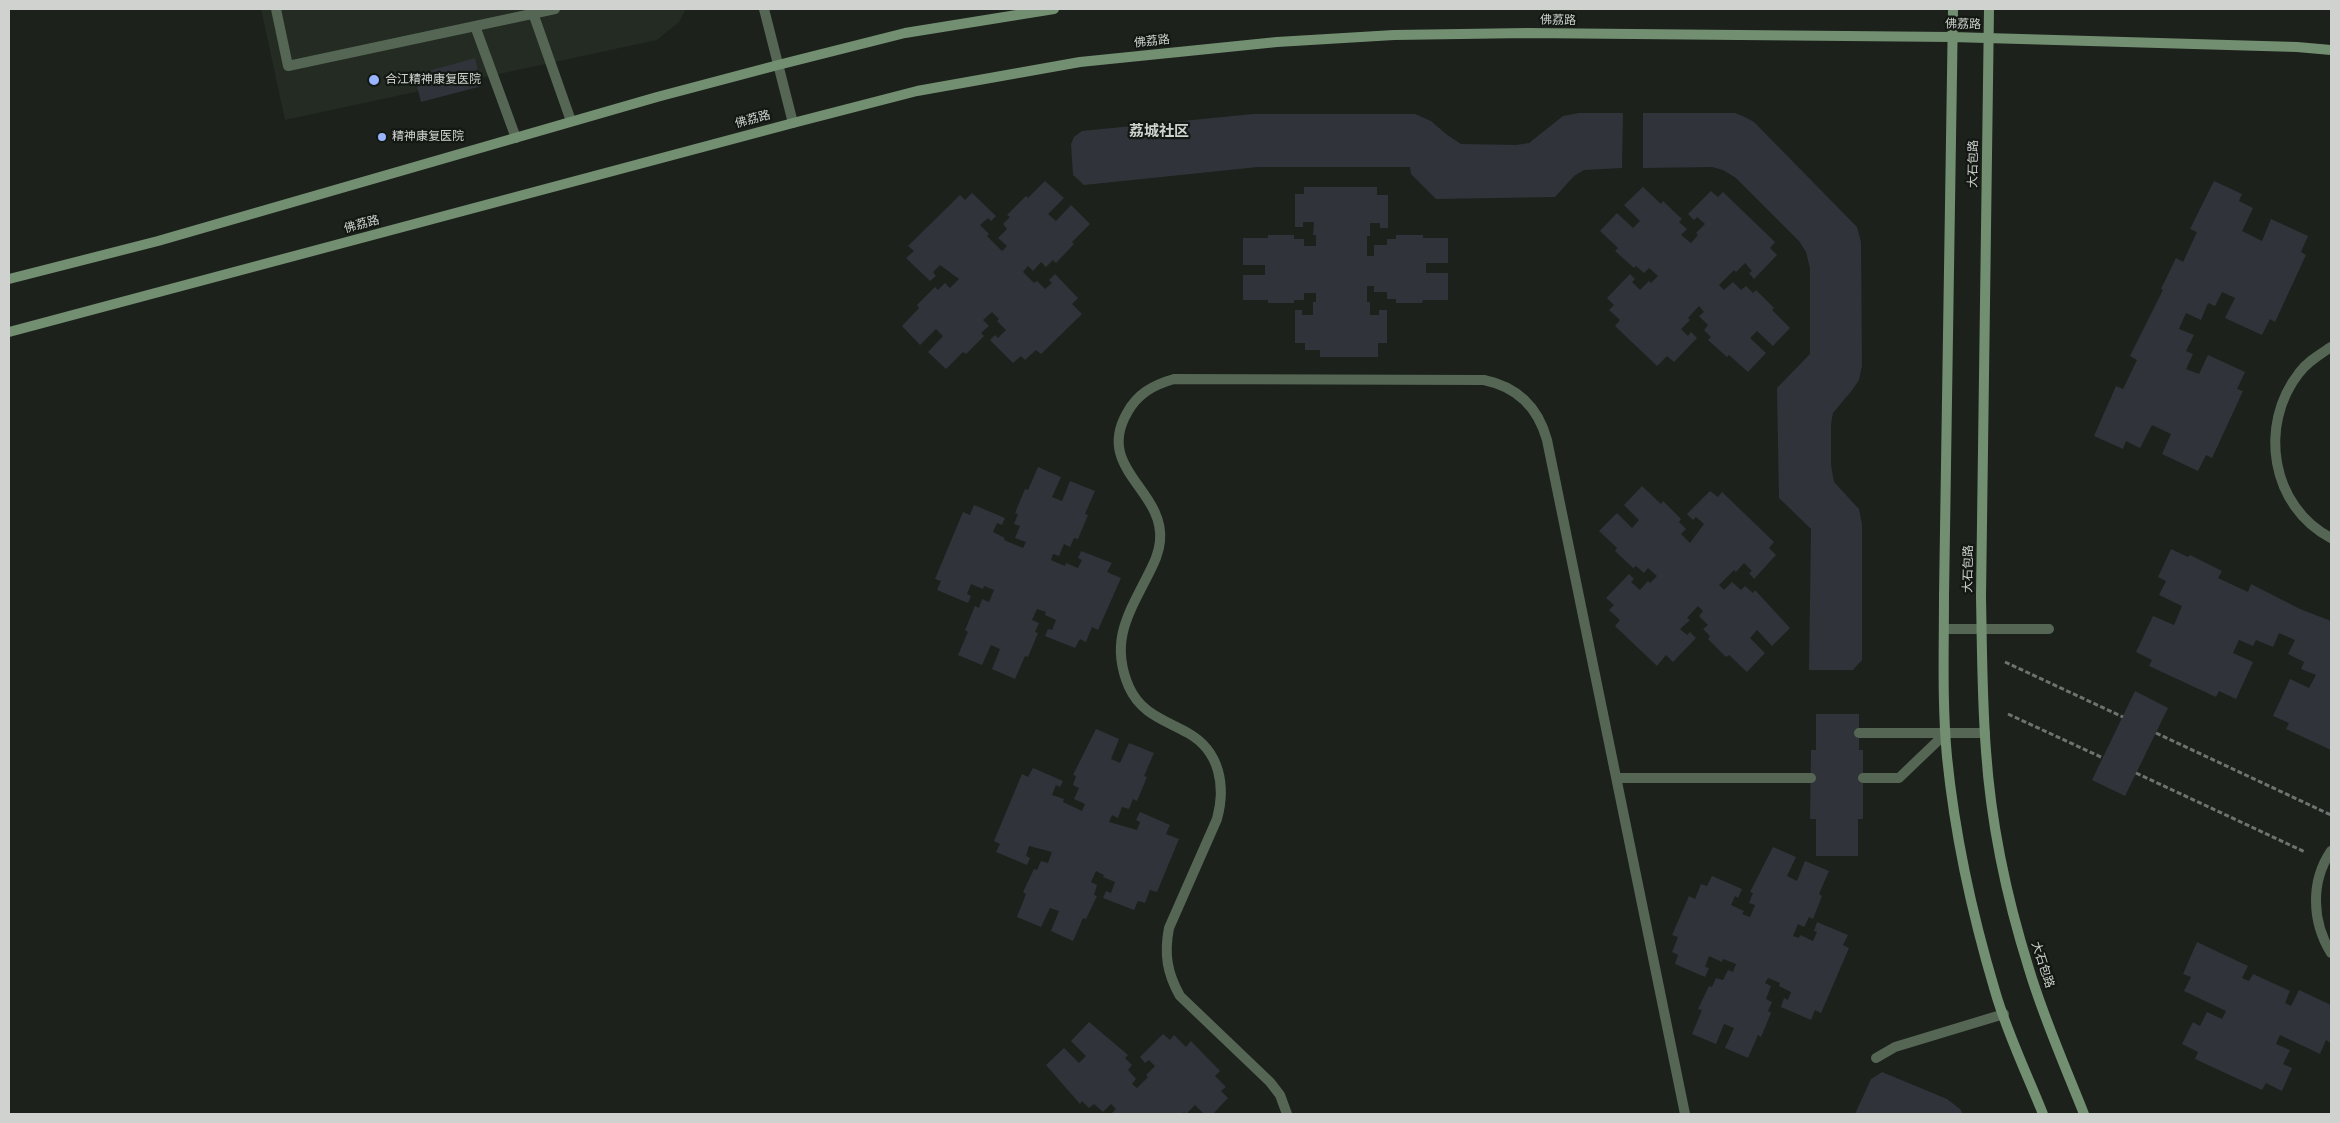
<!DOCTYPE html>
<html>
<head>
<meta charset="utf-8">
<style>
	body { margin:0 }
	#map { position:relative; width:2340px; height:1123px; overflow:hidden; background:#1c211c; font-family:"Nunito Sans",sans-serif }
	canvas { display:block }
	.frame { position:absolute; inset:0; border:10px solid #cfd2cf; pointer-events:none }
</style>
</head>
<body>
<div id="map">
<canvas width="2340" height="1123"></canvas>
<div class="frame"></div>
</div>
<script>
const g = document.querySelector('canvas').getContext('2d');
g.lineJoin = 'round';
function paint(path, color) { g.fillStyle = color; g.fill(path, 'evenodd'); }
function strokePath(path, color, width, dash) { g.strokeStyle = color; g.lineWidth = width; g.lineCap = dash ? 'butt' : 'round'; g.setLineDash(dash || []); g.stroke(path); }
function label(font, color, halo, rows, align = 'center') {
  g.font = font + ' "Nunito Sans","Noto Sans SC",sans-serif'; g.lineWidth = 4.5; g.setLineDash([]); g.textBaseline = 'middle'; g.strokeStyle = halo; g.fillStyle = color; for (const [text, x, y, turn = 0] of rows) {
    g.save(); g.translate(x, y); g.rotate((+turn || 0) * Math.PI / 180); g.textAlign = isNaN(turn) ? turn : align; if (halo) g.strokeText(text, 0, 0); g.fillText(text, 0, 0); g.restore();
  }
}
const built = new Path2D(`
	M261,9H686L679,22L657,40L285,120Z`);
const building = new Path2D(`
	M475,58L482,86L421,102L414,75Z
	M1579,113H1623L1622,168L1584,170L1574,176L1555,197L1436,199L1411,174L1410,167H1258L1084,185L1073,175L1071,144L1074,137L1082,131L1253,114H1415L1431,121L1446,134L1461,144L1516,145L1529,143L1563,116Z
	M1643,113H1735L1745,117L1754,122L1857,227L1861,242L1862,366L1859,380L1853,389L1833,413L1831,424V465L1834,482L1859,509L1862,524V660L1853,670H1809L1811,529L1779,498L1777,388L1810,354V268L1806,252L1799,241L1736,178L1723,170L1712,167L1643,168Z
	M1045,181L1064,198L1048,214L1056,221L1071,205L1090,224L1072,242L1074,244L1056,263L1053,260L1046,267L1041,262L1033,271L1028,266L1023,272L1034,283L1037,281L1045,289L1052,283L1049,280L1055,274L1078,298L1072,304L1082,314L1041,354L1036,350L1025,360L1021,356L1013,363L990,340L995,335L998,338L1006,330L997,321L999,319L992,312L983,320L989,326L981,333L984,336L966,354L963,352L946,369L928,352L943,336L936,329L920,345L902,326L919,308L917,305L935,287L938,290L945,283L950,288L959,279L940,265L933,272L936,276L930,281L906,258L914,251L908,246L960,195L965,200L972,193L996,216L991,221L988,218L980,225L989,234L987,236L1002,251L1007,246L998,238L1007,229L1003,224L1010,217L1007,215L1026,196L1028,198Z
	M2214,181L2242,194L2239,201L2253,208L2242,231L2262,241L2271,219L2308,236L2301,252L2306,255L2275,322L2270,319L2262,335L2225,318L2235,298L2222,292L2215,306L2208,303L2201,320L2186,313L2179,329L2194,335L2186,351L2193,354L2186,369L2199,374L2208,355L2245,372L2237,389L2243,391L2212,458L2206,455L2198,471L2162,454L2171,434L2152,425L2140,448L2126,441L2123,449L2094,436L2116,386L2123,389L2137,360L2130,356L2163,290L2161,289L2176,258L2183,262L2197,232L2190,229Z
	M1304,187H1377V195H1388V228H1380V223H1370V236H1367V256H1374V245H1387V239H1396V235H1423V238H1448V263H1426V273H1448V300H1423L1422,303H1396V299H1387V292H1374V286H1367V302H1370V315H1379V310H1387V343H1378V357H1320V350H1305V343H1295V310H1302V315H1313V302H1316V293H1304V300H1294V303H1268V300H1243V275H1265V265H1243V238H1268V235H1294V239H1304V246H1316V235H1313L1314,222H1303V227H1295V194H1304Z
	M1643,187L1661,204L1663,201L1682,219L1679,222L1687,229L1681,235L1691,243L1698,235L1696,233L1705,224L1697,217L1694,220L1688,214L1711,191L1718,197L1723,192L1775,242L1770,248L1777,255L1754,279L1749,273L1752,271L1745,263L1736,272L1734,270L1719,285L1724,290L1733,282L1741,290L1746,286L1753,293L1756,290L1774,308L1772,310L1790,328L1773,346L1757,331L1750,338L1766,353L1748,372L1729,355L1727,357L1708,340L1711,337L1704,330L1708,325L1699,316L1704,312L1699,306L1688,318L1690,320L1681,329L1688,336L1691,332L1697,338L1674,362L1667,356L1657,366L1615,326L1620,320L1609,310L1614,305L1607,298L1630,274L1635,279L1632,282L1640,290L1649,281L1651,283L1658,276L1649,268L1644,273L1636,266L1634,268L1615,251L1618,248L1600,231L1617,213L1633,228L1640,221L1624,205Z
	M1038,467L1061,477L1052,497L1062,501L1070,481L1095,491L1085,514L1088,515L1078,539L1074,538L1070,547L1064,544L1059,556L1053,554L1051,560L1065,566L1066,563L1078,568L1082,560L1078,558L1081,551L1112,563L1107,572L1121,578L1098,630L1092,627L1086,642L1080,639L1075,648L1045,636L1048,629L1052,630L1056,620L1045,615L1046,612L1037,609L1032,620L1039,623L1035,632L1038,633L1028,657L1025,656L1015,679L992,669L1000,649L991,645L982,665L958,655L968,632L965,630L975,606L979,608L982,599L989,602L994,590L984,586L983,589L971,584L967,594L971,596L968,603L937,590L941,581L935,579L963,512L970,515L974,505L1005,518L1002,525L997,523L993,532L1005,538L1004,540L1023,548L1026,542L1015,538L1020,526L1014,524L1018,514L1015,513L1025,489L1028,490Z
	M1642,486L1661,504L1663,501L1681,519L1679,522L1686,529L1681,534L1690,543L1704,524L1696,517L1693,520L1687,514L1710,491L1718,497L1722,492L1774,542L1769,548L1776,555L1754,579L1749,573L1752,571L1744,563L1736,572L1734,570L1719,585L1724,590L1732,582L1741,590L1745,586L1753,593L1755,590L1790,628L1772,646L1757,630L1750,638L1765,653L1747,672L1729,655L1726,657L1708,639L1710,636L1703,629L1708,625L1699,616L1703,611L1698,606L1687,618L1690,620L1680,629L1687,635L1690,632L1696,638L1673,662L1666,655L1657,666L1615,626L1620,620L1609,610L1614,605L1606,598L1629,574L1634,579L1631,582L1640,590L1648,581L1650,583L1657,576L1648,568L1644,573L1636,566L1633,568L1615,551L1617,548L1599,531L1617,513L1632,528L1639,520L1624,505Z
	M2171,549L2188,557L2190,555L2222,571L2218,578L2248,592L2251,584L2300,609L2331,621V750L2286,729L2289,723L2273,716L2290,679L2309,688L2316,675L2301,669L2304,662L2288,654L2295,640L2279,633L2273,647L2256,640L2253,646L2239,640L2233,653L2253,662L2236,699L2219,691L2216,697L2149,666L2152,660L2136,652L2153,616L2174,625L2182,606L2159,595L2166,581L2158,577Z
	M2135,691L2168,708L2125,796L2092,780Z
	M1816,714H1859V750H1863V819H1858V856H1816V819H1810L1811,750H1816Z
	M1096,729L1119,739L1111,759L1120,763L1129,743L1154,753L1144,776L1147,777L1137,801L1133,799L1129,809L1122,807L1118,818L1112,815L1109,822L1137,830L1140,822L1136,820L1140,812L1170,825L1166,834L1179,839L1157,892L1150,890L1145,903L1138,901L1134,910L1103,898L1106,891L1111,893L1115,882L1103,877L1104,875L1096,871L1091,882L1097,885L1094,895L1097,896L1086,919L1083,918L1073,941L1051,931L1059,911L1050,908L1041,927L1017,917L1026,894L1023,892L1034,869L1037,870L1041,861L1048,863L1052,852L1029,846L1026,856L1030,858L1027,865L996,852L1000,844L994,841L1022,774L1028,777L1033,768L1063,781L1060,787L1056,785L1052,795L1064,799L1063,802L1082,811L1085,804L1074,799L1079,788L1073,785L1076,776L1073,775Z
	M1773,847L1796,857L1787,876L1797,881L1805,861L1829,871L1819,894L1822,896L1813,919L1809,917L1804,927L1798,924L1793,936L1799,938L1800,935L1813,941L1817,932L1814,931L1817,922L1848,935L1843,945L1849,948L1821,1013L1815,1010L1811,1020L1781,1007L1784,998L1788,1000L1791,992L1779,986L1780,983L1768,978L1765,983L1771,986L1766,999L1772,1002L1768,1011L1771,1013L1761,1037L1758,1035L1748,1058L1725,1048L1734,1028L1724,1024L1716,1044L1692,1034L1702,1010L1698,1009L1709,986L1712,987L1716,978L1723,980L1728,970L1733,972L1736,964L1723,959L1722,962L1709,956L1705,967L1709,968L1705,977L1675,964L1678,955L1672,952L1678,937L1672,935L1689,896L1695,899L1701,884L1707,886L1712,876L1742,889L1738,898L1735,896L1731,905L1744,911L1742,914L1750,917L1755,905L1749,903L1753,893L1750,892Z
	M2197,942L2248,966L2242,978L2249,981L2253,974L2290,991L2285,1003L2291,1006L2299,990L2331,1005V1043L2326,1040L2320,1054L2280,1035L2276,1044L2290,1050L2283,1064L2292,1068L2282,1091L2266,1083L2262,1090L2195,1059L2198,1052L2182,1044L2193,1022L2200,1026L2207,1012L2222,1019L2226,1011L2184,991L2191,977L2183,974Z
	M1089,1022L1128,1055L1125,1058L1132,1065L1128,1070L1136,1079L1132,1084L1137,1088L1148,1077L1146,1075L1155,1066L1149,1060L1145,1063L1140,1057L1163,1034L1170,1040L1174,1035L1186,1047L1191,1041L1220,1071L1215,1076L1226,1087L1221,1091L1228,1098L1213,1114H1204L1195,1105L1186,1114L1184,1112L1182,1114H1111L1116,1109L1111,1104L1103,1112L1094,1104L1089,1108L1082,1101L1080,1104L1046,1065L1064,1048L1079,1063L1086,1056L1071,1041Z
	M1882,1072L1947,1099L1960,1109L1963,1114H1855L1871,1079Z`);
const path = new Path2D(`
	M2005,662L2123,717
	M2008,714L2103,758
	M2156,733L2331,815
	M2136,773L2305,852`);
const lane = new Path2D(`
	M276,9L288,66L555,9
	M764,9L793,123
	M533,13L571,121
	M475,26L516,138
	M2331,347C2319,355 2307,362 2299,373C2258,425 2271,507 2331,538
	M1944,629H2049
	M1859,733H1985
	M1617,778H1811
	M1863,778H1899L1946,733
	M2331,851C2310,882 2312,922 2331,953
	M1876,1058L1895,1047L2004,1014
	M1287,1114L1280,1095L1270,1082L1180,996C1167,973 1164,954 1169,928L1217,819C1226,786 1220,751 1188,733C1165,720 1141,714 1129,687C1110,643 1127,616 1147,577C1153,565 1159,554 1160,541C1165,490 1095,469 1127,413C1137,394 1153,385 1174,379L1484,380C1518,387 1538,407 1547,440L1685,1114`);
const secondary = new Path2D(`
	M1953,9L1944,595C1944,649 1942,704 1947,757C1955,837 1972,914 1995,991C2007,1033 2027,1074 2043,1114
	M1989,9L1981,596C1982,648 1982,699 1986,751C1991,824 2007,899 2029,969C2044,1019 2065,1066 2084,1114
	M9,279L158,241L657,97L778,65L905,33L1054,9
	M9,332L793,123L917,91L1080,62L1277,42L1394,35L1527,33L1952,37L2297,47L2331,50`);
const markers = [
	[374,80,6,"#99b5fd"],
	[382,137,5,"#99b5fd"]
];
const streetNames = [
	["佛荔路",1558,21,1],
	["佛荔路",1963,25,1],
	["佛荔路",1152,42,-6],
	["佛荔路",753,120,-15],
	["大石包路",1974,164,-89],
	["佛荔路",362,225,-15],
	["大石包路",1969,569,-89],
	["大石包路",2042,965,72]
];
const poiNames = [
	["合江精神康复医院",385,80],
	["精神康复医院",392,137]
];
const quarterNames = [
	["荔城社区",1159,132]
];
paint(built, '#232b22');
paint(building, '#303339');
strokePath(path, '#6f736f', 3, [5, 2.5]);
strokePath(lane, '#556754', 10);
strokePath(secondary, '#738f71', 10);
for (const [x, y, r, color] of markers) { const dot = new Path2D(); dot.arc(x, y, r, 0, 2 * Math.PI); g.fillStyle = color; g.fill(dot); strokePath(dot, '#131813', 2); }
label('12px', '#cfd2cf', '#131813', streetNames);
label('12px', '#cfd2cf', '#131813', poiNames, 'left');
label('bold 15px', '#cfd2cf', '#131813', quarterNames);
</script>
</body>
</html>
